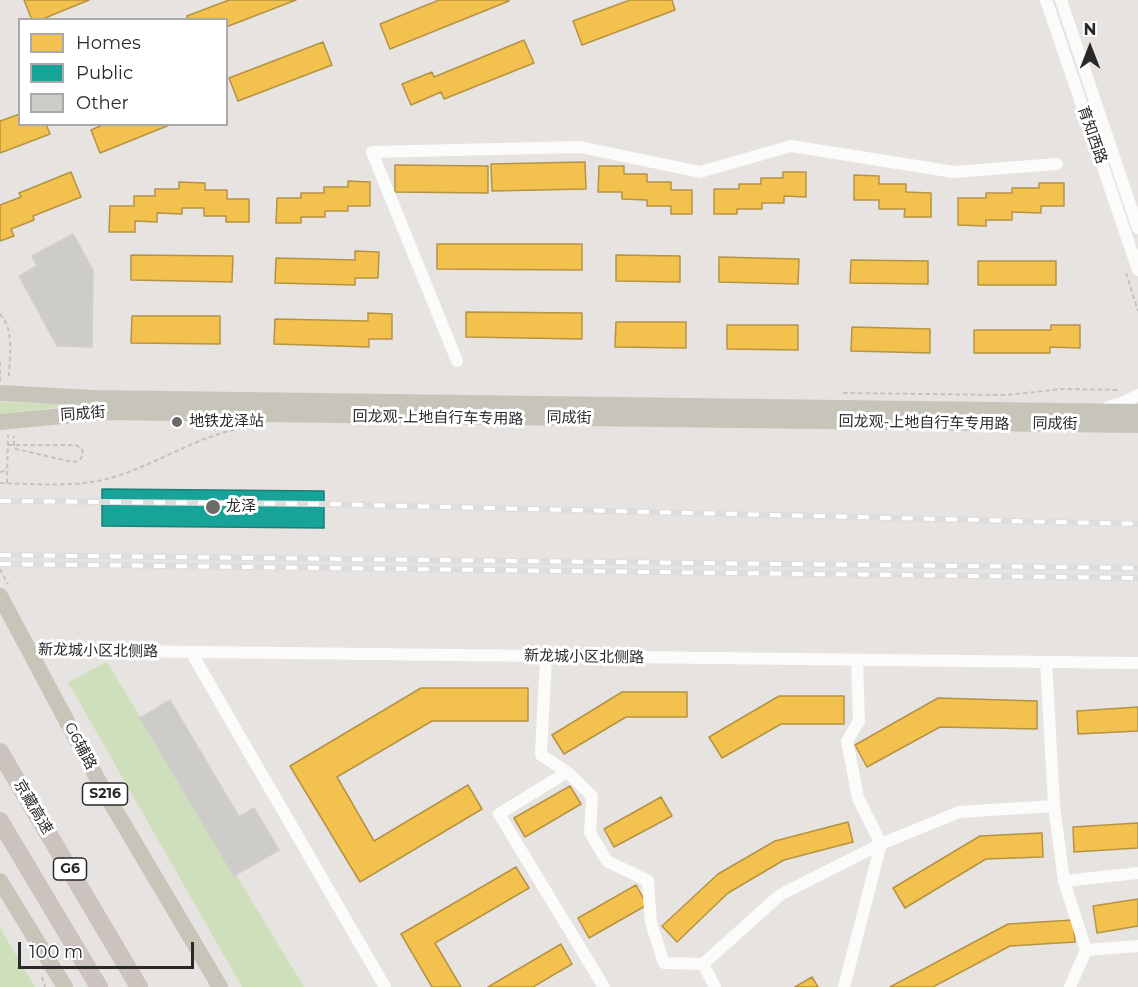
<!DOCTYPE html>
<html>
<head>
<meta charset="utf-8">
<style>
	body { margin:0 }
	#map { position:relative; width:1138px; height:987px; overflow:hidden; background:#e6e3e0; font-family:Montserrat,sans-serif }
	canvas { display:block }
	.legend { position:absolute; left:18px; top:18px; width:210px; height:108px; box-sizing:border-box; background:#fff; border:2px solid #a9a9a9; margin:0; padding:8px 10px; list-style:none; font-size:18px; color:#292929 }
	.legend li { display:flex; align-items:center; gap:12px; height:30px }
	.legend b { width:30px; border:2px solid #a9a9a9 }
	.north { position:absolute; left:1060px; top:18px; width:60px; height:60px; -webkit-text-stroke:4px #fff; paint-order:stroke; rotate:0deg; font-size:16px; font-weight:700; line-height:24px; text-align:center; color:#292929 }
	.north::after { content:''; display:block; margin:auto; width:21px; height:27px; background:#292929; clip-path:polygon(50% 0,100% 100%,50% 72%,0 100%) }
	.scale { position:absolute; left:18px; top:942px; width:176px; height:27px; box-sizing:border-box; border:3px solid #292929; border-top:0; padding-left:8px; font-size:18px; line-height:21px; white-space:nowrap; color:#292929; -webkit-text-stroke:4px #fff; paint-order:stroke }
</style>
</head>
<body>
<div id="map">
<canvas width="1138" height="987"></canvas>
<ul class="legend">
<li><b style="height:16px;background:#f2c14e"></b>Homes</li>
<li><b style="height:16px;background:#17a398"></b>Public</li>
<li><b style="height:16px;background:#ceccc9"></b>Other</li>
</ul>
<div class="north">N</div>
<div class="scale">100 m</div>
</div>
<script>
const g = document.querySelector('canvas').getContext('2d');
g.lineJoin = 'round';
function paint(path, color) { g.fillStyle = color; g.fill(path, 'evenodd'); }
function strokePath(path, color, width, dash) { g.strokeStyle = color; g.lineWidth = width; g.lineCap = dash ? 'butt' : 'round'; g.setLineDash(dash || []); g.stroke(path); }
function label(font, color, halo, rows, align = 'center') {
  g.font = font + ' Montserrat,"Noto Sans SC",sans-serif'; g.lineWidth = 6; g.setLineDash([]); g.textBaseline = 'middle'; g.strokeStyle = halo; g.fillStyle = color; for (const [text, x, y, turn = 0] of rows) {
    g.save(); g.translate(x, y); g.rotate((+turn || 0) * Math.PI / 180); g.textAlign = isNaN(turn) ? turn : align; if (halo) g.strokeText(text, 0, 0); g.fillText(text, 0, 0); g.restore();
  }
}
const green = new Path2D(`
	M0,402L76,405L0,414Z
	M107,662L304,987H242L68,682Z
	M0,928L35,987H0Z`);
const homes = new Path2D(`
	M24,0H89L40,20H32Z
	M229,0H296L226,27V20H188L187,16Z
	M439,0H508L509,1L390,49L380,24Z
	M630,0H672L675,10L582,45L573,21Z
	M524,40L534,63L444,99L441,92L411,105L402,84L432,72L434,77Z
	M323,42L332,65L238,101L229,78Z
	M20,114V124H46L50,134L0,153V121Z
	M105,124H172L100,153L91,130Z
	M585,162L586,189L492,191L491,164Z
	M395,165L488,166V193L395,192Z
	M599,166H624V174H647V182H671V190H692V214H671V206H647V200L622,199V192H598Z
	M71,172L81,197L33,216L34,220L11,229L14,236L0,241V205L21,197L19,193Z
	M783,172H806V197L784,196V203H762V209H737V214H714V189H739V184H761V178H783Z
	M854,175L879,176V184H906V192L931,193V217H904L905,209H879V200H854Z
	M348,181L370,182V206H348V211H325V217H301V223H276L277,198H301V193H324V187H348Z
	M179,182L205,183V190H227V199H249V222H226V216H204V208H182V214L157,213V222L135,221V232H109L110,206H134V196H155V189H179Z
	M1039,183H1064V206H1041V213L1012,212V220H986V226L958,225V198H986V193H1012V188H1039Z
	M437,244H582V270L437,269Z
	M355,251L379,252L378,278H355V285L275,283L276,258L355,260Z
	M131,255L233,256L232,282L131,280Z
	M616,255L680,256V282L616,281Z
	M719,257L799,259L798,284L719,282Z
	M851,260L928,261V284L850,283Z
	M978,261H1056V285H978Z
	M466,312L582,313V339L466,337Z
	M368,313L392,314V339H369V347L274,344L275,319L368,321Z
	M132,316H220V344L131,343Z
	M616,322H686V348L615,347Z
	M727,325H798V350L727,349Z
	M1051,325H1080V348L1050,347V353H974V330H1051Z
	M852,327L930,329V353L851,351Z
	M421,688H528V721H432L337,777L374,841L468,785L482,809L360,882L290,766Z
	M622,692H687V717H626L564,754L552,735Z
	M779,696H844V724H781L722,758L709,737Z
	M938,698L1037,701V729L940,727L867,767L855,745Z
	M1138,707V731L1078,734L1077,711Z
	M570,786L581,804L525,837L514,818Z
	M661,797L672,816L614,847L604,829Z
	M848,822L853,842L784,860L728,893L677,942L662,926L718,874L775,841Z
	M1138,823V848L1074,852L1073,827Z
	M1042,833L1043,857L986,859L905,908L893,888L980,836Z
	M516,867L529,888L435,943L461,987H432L401,934Z
	M636,885L647,905L589,938L578,918Z
	M1138,899V926L1097,933L1093,906Z
	M1073,920L1075,942L1010,946L933,987H890L1008,924Z
	M561,944L572,964L533,987H488Z
	M812,977L818,987H795Z`);
const public = new Path2D(`
	M102,489L324,491V528L102,526Z`);
const building = new Path2D(`
	M73,234L93,270L92,347L57,346L19,276L37,266L32,256Z
	M170,700L239,817L254,808L279,850L234,876L140,718Z`);
const path = new Path2D(`
	M1126,273L1138,311
	M0,314C15,330 9,358 9,378
	M0,362V381
	M843,393L1005,395L1063,389L1119,390
	M8,445H76L82,449L83,455L79,461L72,462L16,449L14,447V436
	M0,472L5,471L6,468
	M0,483C38,484 77,488 114,477C157,464 194,438 238,429
	M7,483L8,435
	M0,569L8,584
	M42,977L45,987`);
const minor = new Path2D(`
	M1046,0L1138,270
	M1061,0L1138,228
	M457,361L372,152L580,147L700,172L791,146L954,172L1057,164
	M1106,408L1124,402L1138,395
	M30,650L1138,663
	M191,652L385,987
	M546,656L541,755L567,772
	M1046,662L1054,806L1064,881L1138,873
	M1064,881L1086,950L1070,987
	M1086,950L1138,946
	M703,964L780,895L881,844L858,798L847,741L859,721L857,660
	M604,987L499,814L567,772L592,796L590,833L607,861L648,881L651,923L664,963L703,964L715,987
	M844,987L881,844L959,812L1054,806`);
const major = new Path2D(`
	M0,393L92,398L1138,412
	M0,422L104,412L1138,425
	M0,596L105,793L220,987
	M0,881L65,987`);
const highway = new Path2D(`
	M0,752L139,987
	M0,821L99,987`);
const rail = new Path2D(`
	M0,501L327,504L1138,524
	M0,555L1138,568
	M0,564L1138,578`);
const markers = [
	[177,422,6,"#6b6a69"],
	[213,507,8,"#6b6a69"]
];
const shields = [
	[105,794,45],
	[70,869,33]
];
const shieldNames = [
	["S216",105,794],
	["G6",70,869]
];
const streetNames = [
	["育知西路",1092,135,71],
	["同成街",83,414,-4],
	["回龙观-上地自行车专用路",438,418,1],
	["同成街",569,418,1],
	["回龙观-上地自行车专用路",924,423,1],
	["同成街",1055,424,1],
	["新龙城小区北侧路",98,651,1],
	["新龙城小区北侧路",584,657,1],
	["G6辅路",80,746,62],
	["京藏高速",33,807,59]
];
const poiNames = [
	["地铁龙泽站",189,422],
	["龙泽",226,507]
];
paint(green, '#cddfbb');
paint(homes, '#f2c14e');
strokePath(homes, '#b69343', 1.5);
paint(public, '#17a398');
strokePath(public, '#1c7e77', 1.5);
paint(building, '#ceccc9');
strokePath(building, '#d1cfcc', 1.5);
strokePath(path, '#c3c2c2', 2, [4.5, 3]);
strokePath(minor, '#fbfbfa', 12);
strokePath(major, '#c7c4b9', 16);
strokePath(highway, '#cdc3be', 18);
strokePath(rail, '#ddddde', 6);
strokePath(rail, '#fff', 4, [11]);
for (const [x, y, r, color] of markers) { const dot = new Path2D(); dot.arc(x, y, r, 0, 2 * Math.PI); g.fillStyle = color; g.fill(dot); strokePath(dot, '#fff', 2); }
for (const [x, y, w] of shields) { const box = new Path2D(); box.roundRect(x - w / 2, y - 11, w, 22, 4.5); g.fillStyle = '#fff'; g.fill(box); strokePath(box, '#292929', 1.5); }
label('bold 14px', '#292929', null, shieldNames);
label('15px', '#292929', '#fff', streetNames);
label('15px', '#292929', '#fff', poiNames, 'left');
</script>
</body>
</html>
